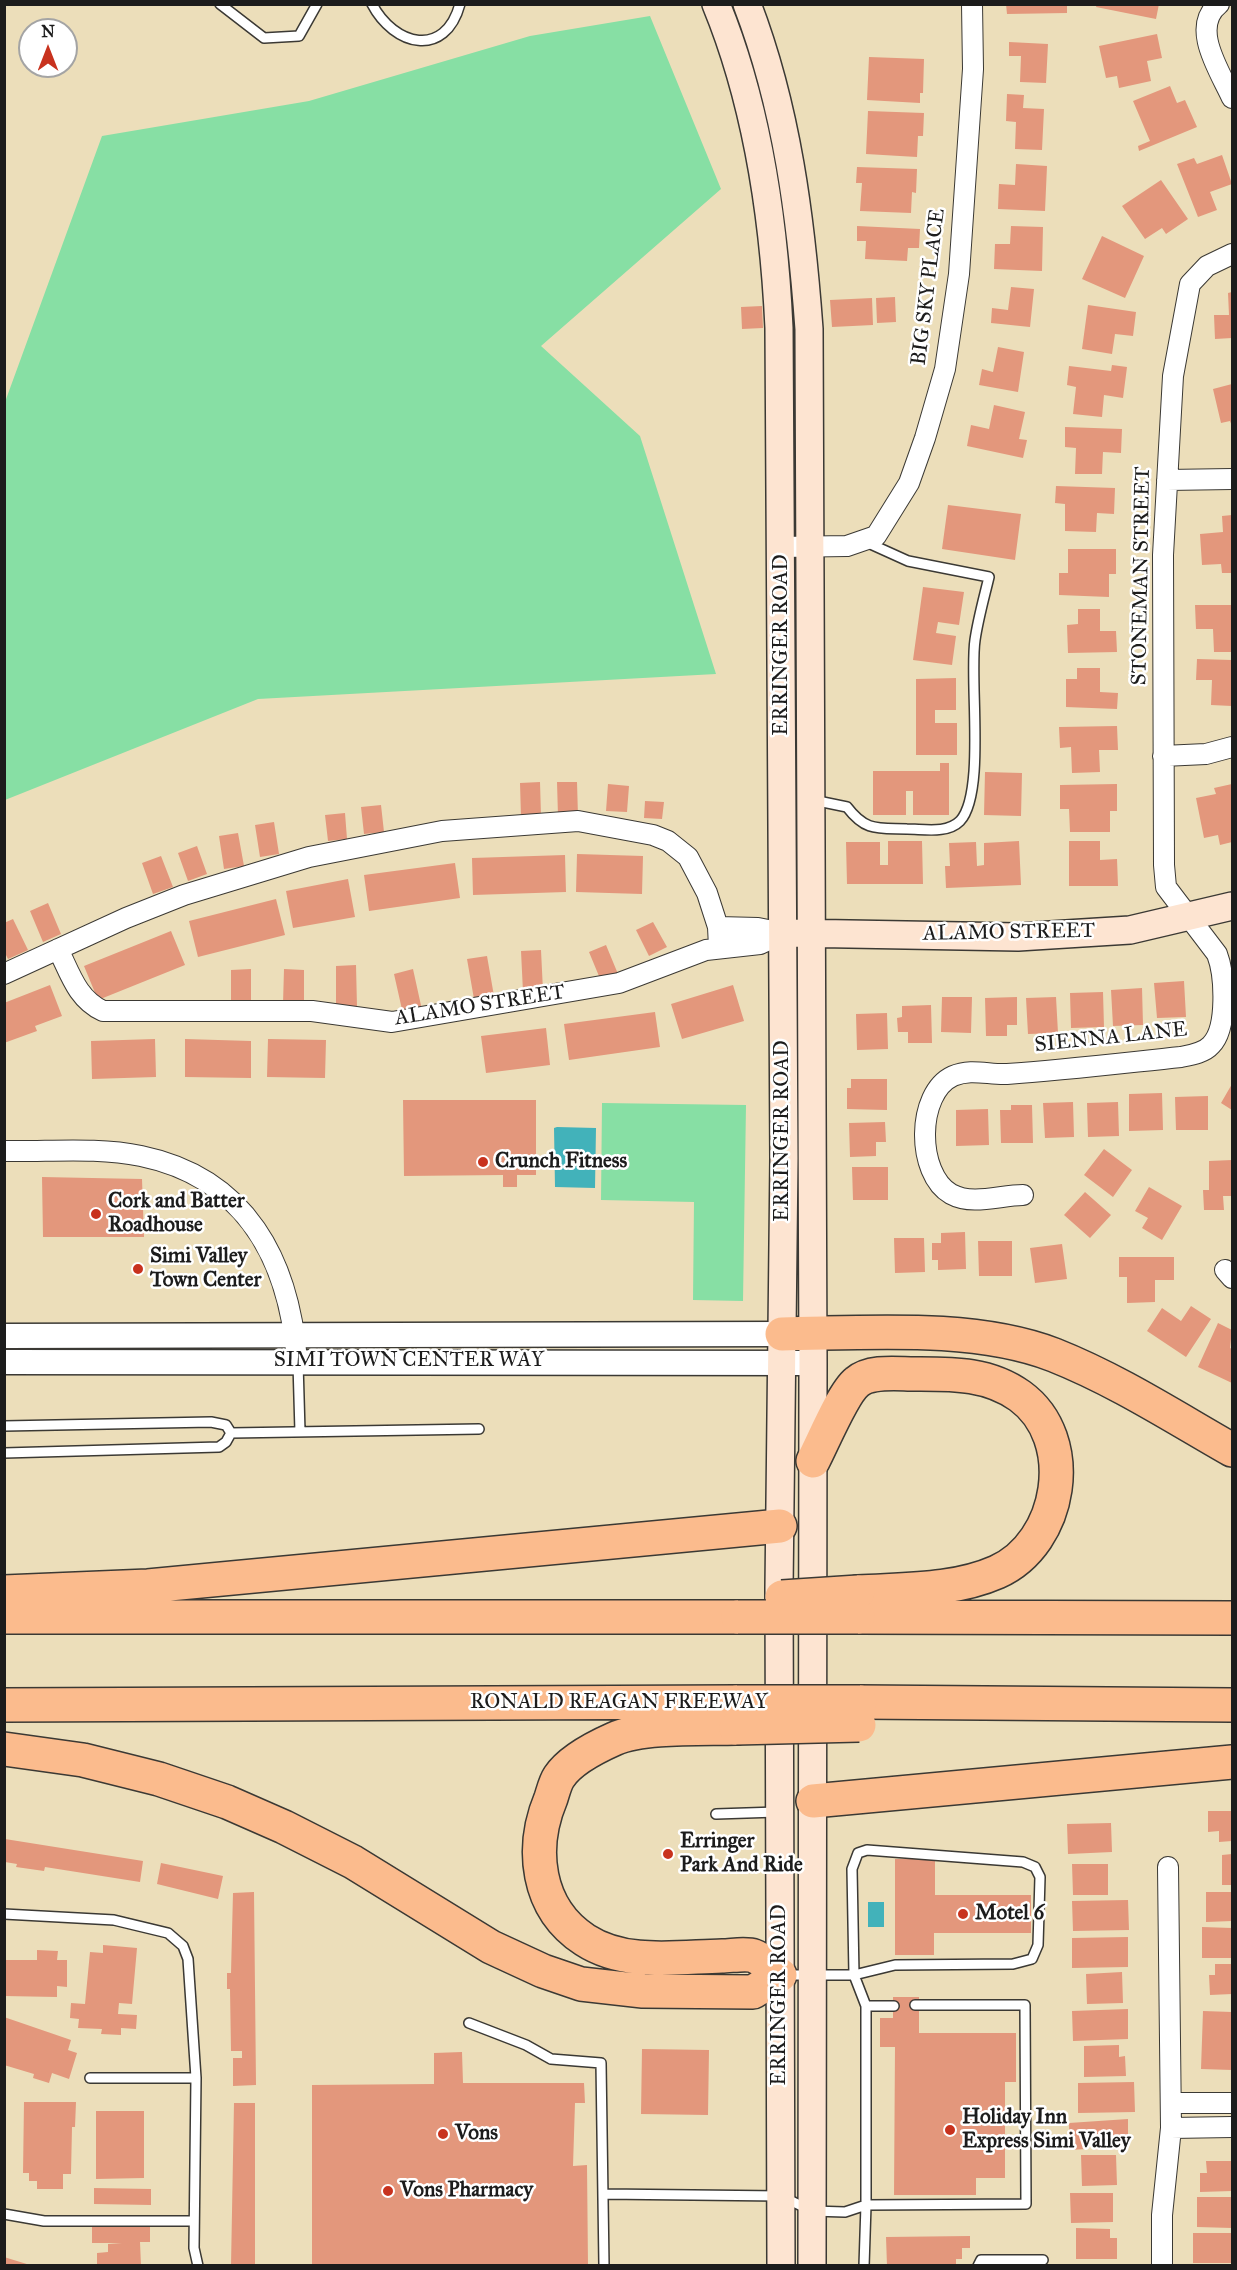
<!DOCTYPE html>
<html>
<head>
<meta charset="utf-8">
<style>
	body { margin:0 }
	#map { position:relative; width:1237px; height:2270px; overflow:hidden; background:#ecdeba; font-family:"IM FELL Great Primer",serif }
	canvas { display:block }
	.frame { position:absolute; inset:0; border:6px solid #1c1c1c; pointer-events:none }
	.north { position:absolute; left:18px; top:18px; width:60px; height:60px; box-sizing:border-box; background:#fff; border:2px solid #a4a4a4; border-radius:50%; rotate:0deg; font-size:16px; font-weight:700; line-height:24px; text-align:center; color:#1c1c1c }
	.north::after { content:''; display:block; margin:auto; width:21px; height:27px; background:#c8321e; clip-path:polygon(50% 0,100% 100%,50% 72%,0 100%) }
</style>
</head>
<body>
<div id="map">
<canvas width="1237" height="2270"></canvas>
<div class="frame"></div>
<div class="north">N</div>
</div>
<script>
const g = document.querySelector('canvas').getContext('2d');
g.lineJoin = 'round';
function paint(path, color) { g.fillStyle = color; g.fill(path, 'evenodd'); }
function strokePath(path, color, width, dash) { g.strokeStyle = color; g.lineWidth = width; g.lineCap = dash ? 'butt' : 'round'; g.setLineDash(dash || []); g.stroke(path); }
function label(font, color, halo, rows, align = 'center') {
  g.font = font + ' "IM FELL Great Primer",serif'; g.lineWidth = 5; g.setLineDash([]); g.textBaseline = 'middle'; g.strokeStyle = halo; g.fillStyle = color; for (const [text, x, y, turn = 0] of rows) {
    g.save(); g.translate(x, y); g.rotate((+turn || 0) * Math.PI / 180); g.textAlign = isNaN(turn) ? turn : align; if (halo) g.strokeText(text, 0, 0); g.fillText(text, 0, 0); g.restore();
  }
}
const green = new Path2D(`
	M650,16L721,189L541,346L640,436L716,674L258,699L5,800V402L102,136L309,101L530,36Z
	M602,1103L746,1105L743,1301L693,1300L694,1202L601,1200Z`);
const water = new Path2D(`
	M557,1127L596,1128L595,1188L555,1187L554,1128Z
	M868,1902H884V1927H868Z`);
const building = new Path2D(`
	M1006,4H1067V13L1007,14Z
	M1097,4H1159L1156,19L1096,7Z
	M1157,34L1162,58L1147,61L1151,81L1119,88L1117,76L1106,78L1099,46Z
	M1009,42L1048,44L1046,83L1020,82L1021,56H1009Z
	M869,57L924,59L923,93H920V103L867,100Z
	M1170,86L1177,103L1185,100L1197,127L1139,151L1138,146L1150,141L1133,101Z
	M1007,94L1024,95L1023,108L1044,109L1042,150L1015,149L1016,122L1006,121Z
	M868,111L924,113L923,136H918L917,157L866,154Z
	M1222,155L1232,184L1210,192L1217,210L1198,217L1177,164L1194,158L1197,164Z
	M1016,164L1047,166L1045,211L998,209L999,184L1015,185Z
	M857,167L917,169L916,193L912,192L911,213L860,211L862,183H856Z
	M1161,180L1188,219L1166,234L1162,228L1145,239L1122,206Z
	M857,226L920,229L919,248H908L907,261L865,259L866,241H857Z
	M1011,226L1043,227L1042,271L994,269L995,244H1010Z
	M1102,236L1144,256L1125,298L1082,279Z
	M1011,287L1034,289L1030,327L991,323L992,308L1008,310Z
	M1232,292V338L1215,339L1214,315H1229L1228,293Z
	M895,297L896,322L877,323L876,298Z
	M872,298L873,325L832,327L830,300Z
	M1088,305L1136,312L1133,336L1115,334L1112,354L1082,349Z
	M762,306L763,328L742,329L741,307Z
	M998,347L1024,352L1018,392L979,385L982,369L993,372Z
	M1112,365L1127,367L1123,398L1104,395L1102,417L1073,414L1076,387L1067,385L1069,366L1111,371Z
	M1232,384V426L1230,421L1221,423L1213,389Z
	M994,405L1025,412L1019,439L1027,440L1023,458L967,446L971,425L989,429Z
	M1065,427L1122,429L1121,453L1103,452L1102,474H1075L1076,448L1065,447Z
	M1056,486L1115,488L1114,514L1097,513L1096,532L1065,531V504L1055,503Z
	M948,505L1021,514L1015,560L942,549Z
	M1232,515V573H1222L1221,564L1202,565L1200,534L1223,532L1222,516Z
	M1068,549H1116V574H1109V597L1059,595V573H1068Z
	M923,587L964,592L959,625L938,622L936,633L956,636L952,665L913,660Z
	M1195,605H1232V652H1214L1213,629H1196Z
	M1078,609H1100V631H1116L1117,652L1068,653L1067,625L1078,624Z
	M1197,659L1232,660V706L1211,705L1212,680H1196Z
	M1077,668H1100V692L1118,693L1117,709L1066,707V679H1077Z
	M956,678V710H935V723H957V755H916V679Z
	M1117,726L1118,750H1099L1100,772L1072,773L1071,747L1060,748L1059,727Z
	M940,763H949V815H913V791H906V815H873V771H940Z
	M985,772L1022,773L1021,816L984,815Z
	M540,782L541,816L521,817L520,783Z
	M557,782H577L578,816H558Z
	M608,784L629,786L627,812L606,811Z
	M1117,784V811H1110V832H1070L1069,809H1060V785Z
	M1232,784V842L1220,845L1218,835L1204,838L1196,798L1216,794L1214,788Z
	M645,801L664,802L662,819L644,818Z
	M381,805L384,832L364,834L361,807Z
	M345,813L347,839L328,841L325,815Z
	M274,822L279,854L260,857L255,825Z
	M238,833L244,866L224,869L219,836Z
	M888,841H922L923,884H847L846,842H880V865H888Z
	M1019,841L1021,885L946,888L945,866H950L949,843L976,842L977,866L984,865V843Z
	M1069,841H1100V860L1117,859L1118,886H1069Z
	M197,846L207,874L188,881L178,853Z
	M577,854L643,856L642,894L576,892Z
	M565,855L566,892L473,895L472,858Z
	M161,856L173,887L153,894L142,863Z
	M455,863L460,898L369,911L364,875Z
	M348,879L355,917L293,928L286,891Z
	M276,899L285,935L198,957L189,921Z
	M48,903L61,934L43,942L30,911Z
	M13,919L28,950L8,959L4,951V923Z
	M653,922L667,947L649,956L636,930Z
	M171,931L185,965L98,1000L84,966Z
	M606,945L618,974L601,981L589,952Z
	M541,950L543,991L523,992L521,951Z
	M487,956L494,996L474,999L467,959Z
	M356,965L357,1007H336V966Z
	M251,969V1004H231V970Z
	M284,969L304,970V1005L283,1004Z
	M413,969L422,1010L403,1014L394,974Z
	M1184,981L1186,1017L1157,1018L1154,983Z
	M50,985L62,1016L35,1026L37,1031L4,1043V1003Z
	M733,985L744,1021L682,1039L671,1004Z
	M1142,988L1143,1025L1113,1026L1111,990Z
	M1103,992L1104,1027L1071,1028L1070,993Z
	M942,997H972L971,1033L941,1032Z
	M1017,997V1025H1007V1036H986L985,998Z
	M1056,997L1058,1033L1028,1034L1026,998Z
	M931,1005L932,1043H908V1032H898L897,1018L902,1017V1006Z
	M655,1012L660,1047L569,1060L564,1024Z
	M887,1013L888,1049L857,1050L856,1014Z
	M546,1028L550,1065L486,1073L481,1036Z
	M155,1039L156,1077L92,1079L91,1041Z
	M185,1039L251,1041V1078L185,1077Z
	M268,1039L326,1040L325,1078L267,1077Z
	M851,1079H887V1110L847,1109V1088H851Z
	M1232,1084V1110L1221,1103Z
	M1162,1093L1163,1130L1129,1131V1094Z
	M1208,1096V1130H1176L1175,1097Z
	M403,1100H536V1175H517V1187H503V1175L404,1176Z
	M1073,1102L1074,1137L1045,1138L1043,1103Z
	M1118,1102L1119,1136L1088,1137L1087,1103Z
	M1011,1105H1032L1033,1143H1001L1000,1110H1011Z
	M988,1109L989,1145L956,1146V1110Z
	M885,1122L886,1142H876V1156L850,1157L849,1123Z
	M1104,1149L1132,1170L1113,1197L1084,1175Z
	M1232,1160V1196H1223L1224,1210H1204L1203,1190H1209V1161Z
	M852,1167H888V1200H853Z
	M42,1177L142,1179L144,1237H43Z
	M1149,1187L1182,1206L1162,1240L1142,1228L1148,1218L1135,1211Z
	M1085,1192L1111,1215L1090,1238L1064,1215Z
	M965,1232L966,1269L938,1270V1260H932V1243H941V1233Z
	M894,1238H924L925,1272L895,1273Z
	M978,1241H1012V1276H979Z
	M1062,1244L1067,1279L1035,1283L1030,1248Z
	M1119,1257H1174V1280H1155V1302L1127,1303V1277H1119Z
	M1191,1306L1211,1319L1186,1357L1147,1331L1162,1308L1181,1321Z
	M1218,1323L1232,1330L1230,1348L1232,1349V1383L1198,1367Z
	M1208,1811H1232V1841L1219,1842V1831L1208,1832Z
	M1111,1823L1112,1852L1068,1854L1067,1824Z
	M5,1839L143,1861L140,1882L45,1867L44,1871L16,1867L17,1864L5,1862Z
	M1232,1854V1885H1222V1855Z
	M895,1859H935V1895H1031V1933H934V1955H895Z
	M161,1863L223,1876L218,1899L157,1884Z
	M1072,1864H1108V1895H1073Z
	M254,1892L256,2085L233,2086V2058H242V2051H231L230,1989H227V1973H231L233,1893Z
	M1206,1892H1232V1921L1206,1922Z
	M1128,1900L1129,1930L1073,1931L1072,1901Z
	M1202,1927L1232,1928V1958H1202Z
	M1128,1937V1967L1072,1968V1938Z
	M103,1945L137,1948L132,2004L119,2003L118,2014L137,2015L136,2029L121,2028V2035L101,2034L102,2029L78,2028L79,2019L70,2018L71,2003L85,2004L90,1952L103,1953Z
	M37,1950L58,1951L57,1960H67V1987L57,1986V1997L4,1996V1960H37Z
	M1215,1964H1232V1994L1210,1995L1209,1975H1215Z
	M1122,1972L1123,2003L1087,2004L1086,1974Z
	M893,1997H919V2033H1016V2082H1005V2178H976V2195H894L895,2047H880V2018H893Z
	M1128,2009V2039L1073,2041L1072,2011Z
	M1203,2011L1232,2012V2070L1201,2069Z
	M4,2017L71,2040L68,2050L77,2053L69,2079L52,2073L49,2083L33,2078L34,2074L4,2065Z
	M1119,2045V2057L1125,2056L1126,2076L1084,2077V2046Z
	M642,2049L709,2050L708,2115L641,2114Z
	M462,2052L463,2083H584L585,2103H575L573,2166L587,2165L588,2266H312V2085L434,2084V2053Z
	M1134,2082L1135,2112L1078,2113V2083Z
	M24,2102H76L75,2127H72L71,2174H63V2189H37V2181H29V2173H23Z
	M234,2103H255V2266H231Z
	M96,2111H144V2178L96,2179Z
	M1128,2119V2140H1117V2149L1094,2150V2140H1085L1086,2149L1070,2150L1069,2123Z
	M1081,2155H1116L1117,2185L1082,2186Z
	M1206,2161H1232V2191L1200,2192V2173H1207Z
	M94,2188L151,2189V2205L94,2204Z
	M1070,2193H1113V2222L1071,2223Z
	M1197,2197H1232V2228L1197,2227Z
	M150,2226V2242H140L141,2266H97V2253L108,2252V2244L122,2243H92V2227Z
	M1076,2228L1110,2229V2238H1117V2259H1076Z
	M1193,2233H1232V2263H1193Z
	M970,2236V2248H962V2259H956V2266H887L886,2237Z
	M4,2257L30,2265V2266H4Z`);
const service = new Path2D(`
	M220,4L264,38L299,36L317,4
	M372,4C394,46 445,59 460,4
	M813,800L847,807C866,832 878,828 907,829C924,829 947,834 960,821C986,793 969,679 975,640C978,619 984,598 989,577L908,561L866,542
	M298,1363L300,1432
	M4,1426L211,1422L226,1425L231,1433
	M231,1433L479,1429
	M4,1453L219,1447L226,1442L231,1433
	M716,1814L777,1812
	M4,1914L114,1920L168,1933L183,1946L188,1959L196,2078L194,2248L198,2266
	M785,1975H854L895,1965L1013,1964L1032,1959L1038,1945L1040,1877L1035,1867L1023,1862L867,1850L858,1853L852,1869L854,1975L866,2006V2205L1026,2204L1025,2005H915
	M866,2006H894
	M469,2023L526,2045L551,2059L601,2063L604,2266
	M90,2078H196
	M604,2194L781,2196L812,2211L845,2212L866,2205L864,2266
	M4,2214L44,2221H194
	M978,2266L981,2260H1043`);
const minor = new Path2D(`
	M1219,4C1189,27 1221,73 1232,98
	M1167,480L1232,479
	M781,547L847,546L876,536L909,483L925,438L945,369L959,274L973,69L972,4
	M1163,756L1206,754L1232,747
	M718,927L758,928L783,933
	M58,949C70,973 77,999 103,1011H312L392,1022L619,983L706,950L760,944L783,933
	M4,974L126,918L184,895L309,857L442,831L578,821L653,835L668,841L688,857L707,893L718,927L719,947
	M4,1151C49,1152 97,1147 141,1156C247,1178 289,1261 297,1360
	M1023,1195C1000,1195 973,1206 951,1194C916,1174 916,1093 953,1076C971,1068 989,1075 1007,1074C1065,1070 1123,1063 1181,1057C1191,1055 1204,1053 1211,1045C1228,1028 1225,975 1217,954L1166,887L1164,865L1163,555L1173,376L1190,284L1207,266L1232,254
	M1225,1270L1232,1278
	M1172,2103H1232
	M1171,2128L1232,2127
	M1162,2266V2215L1171,2128L1168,1867`);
const tertiary = new Path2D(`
	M4,1336L782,1334
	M4,1362L813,1363`);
const secondary = new Path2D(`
	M716,4C758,106 774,219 779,328L784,1158L779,1588L781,2266
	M747,4C787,108 801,219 809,329L813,1363L812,2266
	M793,933L1018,937L1130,930L1232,906`);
const motorway = new Path2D(`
	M782,1334C867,1333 974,1324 1054,1355C1117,1380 1174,1417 1232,1450
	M813,1461C823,1442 843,1393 857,1382C871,1370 898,1374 915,1374C952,1374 988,1373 1020,1396C1079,1439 1062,1543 997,1572C954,1591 904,1589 858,1592
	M4,1592L148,1586L780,1526
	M4,1617H738
	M858,1617L1232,1618
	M860,1702L1232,1705
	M4,1705L737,1702
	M4,1749L83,1760L159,1779L227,1802L284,1827L353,1862L491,1947L543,1971L581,1984L643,1991L753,1992L780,1975C773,1970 763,1959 754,1956C746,1953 731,1956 722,1956C677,1957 625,1966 585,1940C536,1908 530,1848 551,1798C553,1792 555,1783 559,1777C570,1760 596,1747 614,1739C643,1726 704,1729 736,1728
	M813,1801L1232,1762`);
const motorwayBridge = new Path2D(`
	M782,1597L858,1592
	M738,1617H858
	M737,1702H860
	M736,1728L859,1725`);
const markers = [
	[483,1162,6,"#c8321e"],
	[96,1214,6,"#c8321e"],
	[138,1269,6,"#c8321e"],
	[668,1854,6,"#c8321e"],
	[963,1914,6,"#c8321e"],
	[950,2130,6,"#c8321e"],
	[443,2134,6,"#c8321e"],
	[388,2191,6,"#c8321e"]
];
const streetNames = [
	["BIG SKY PLACE",929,287,-83],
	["STONEMAN STREET",1142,576,-89],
	["ERRINGER ROAD",782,645,-90],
	["ALAMO STREET",1009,933,-1],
	["ALAMO STREET",480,1006,-9],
	["SIENNA LANE",1111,1038,-6],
	["ERRINGER ROAD",783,1131,-90],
	["SIMI TOWN CENTER WAY",409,1361],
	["RONALD REAGAN FREEWAY",619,1703],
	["ERRINGER ROAD",780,1995,-90]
];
const poiNames = [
	["Crunch Fitness",495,1162],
	["Cork and Batter",108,1202],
	["Roadhouse",108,1226],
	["Simi Valley",150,1257],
	["Town Center",150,1281],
	["Erringer",680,1842],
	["Park And Ride",680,1866],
	["Motel 6",975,1914],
	["Holiday Inn",962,2118],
	["Express Simi Valley",962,2142],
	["Vons",455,2134],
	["Vons Pharmacy",400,2191]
];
paint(green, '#87dfa4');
paint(water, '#42b2ba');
paint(building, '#e3977c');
strokePath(service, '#3b3934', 12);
strokePath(minor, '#3b3934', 22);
strokePath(tertiary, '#3b3934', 27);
strokePath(secondary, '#3b3934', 30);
strokePath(motorway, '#3b3934', 36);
strokePath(service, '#fff', 9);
strokePath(minor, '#fff', 20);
strokePath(tertiary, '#fff', 24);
strokePath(secondary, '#fde4d1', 27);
strokePath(motorway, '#fbbb8d', 33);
strokePath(motorwayBridge, '#3b3934', 36, []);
strokePath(motorwayBridge, '#fbbb8d', 33);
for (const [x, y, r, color] of markers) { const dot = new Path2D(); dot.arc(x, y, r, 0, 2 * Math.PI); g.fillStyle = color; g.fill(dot); strokePath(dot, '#fff', 2); }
label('21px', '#1c1c1c', '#fff', streetNames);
label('bold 21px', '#1c1c1c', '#fff', poiNames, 'left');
</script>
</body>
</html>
